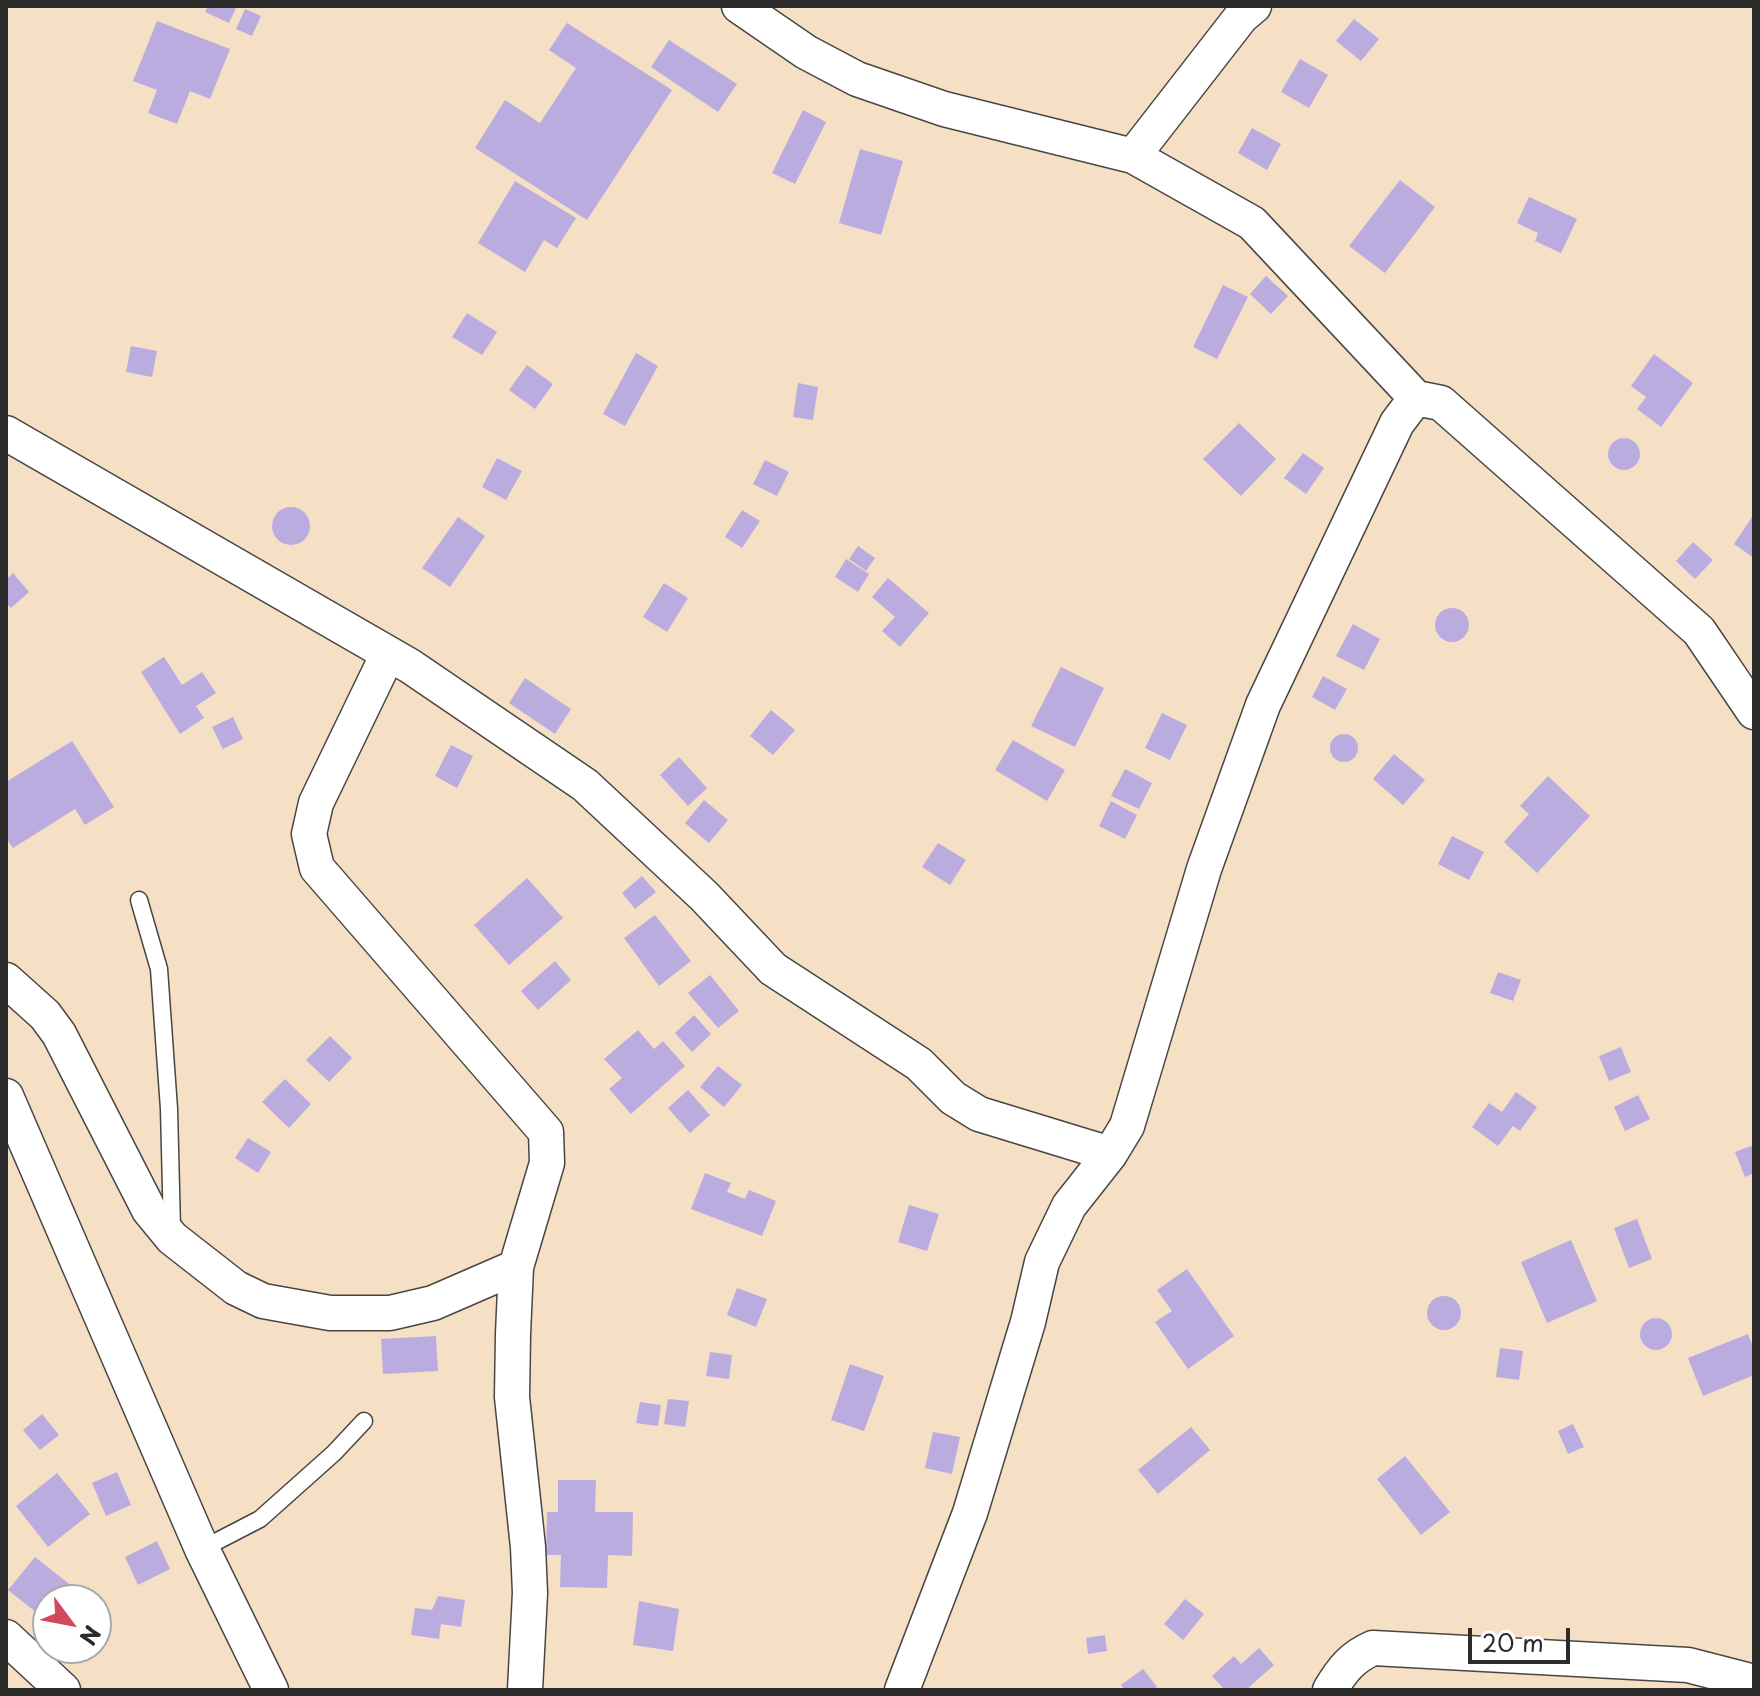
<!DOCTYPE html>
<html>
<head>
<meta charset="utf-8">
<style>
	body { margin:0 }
	#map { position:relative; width:1760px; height:1696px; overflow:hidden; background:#f5dfc5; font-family:"Playpen Sans",sans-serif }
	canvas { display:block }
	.frame { position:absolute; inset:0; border:8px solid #2b2b2b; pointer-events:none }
	.north { position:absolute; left:32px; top:1584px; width:80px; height:80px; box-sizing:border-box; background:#fff; border:2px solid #aaa; border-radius:50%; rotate:122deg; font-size:22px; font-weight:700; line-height:32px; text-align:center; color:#2b2b2b }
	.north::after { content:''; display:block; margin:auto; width:28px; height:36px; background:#d1495b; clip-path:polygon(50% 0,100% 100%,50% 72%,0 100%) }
	.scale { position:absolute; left:1468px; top:1628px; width:102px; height:36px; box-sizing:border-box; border:4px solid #2b2b2b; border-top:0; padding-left:10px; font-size:24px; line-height:28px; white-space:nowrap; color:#2b2b2b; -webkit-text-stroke:6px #fff; paint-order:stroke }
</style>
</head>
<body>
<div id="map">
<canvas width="1760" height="1696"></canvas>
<div class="frame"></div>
<div class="north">N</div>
<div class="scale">20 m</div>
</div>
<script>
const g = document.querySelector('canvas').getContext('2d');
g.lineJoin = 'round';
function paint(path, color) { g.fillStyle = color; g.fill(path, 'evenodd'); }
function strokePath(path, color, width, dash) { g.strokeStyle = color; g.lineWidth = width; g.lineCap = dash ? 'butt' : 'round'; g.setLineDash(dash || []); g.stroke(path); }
const building = new Path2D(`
	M208,6H237L229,23L205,12Z
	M245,9L261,16L252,36L236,29Z
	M1354,19L1379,39L1361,61L1336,41Z
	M157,21L230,49L210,99L190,91L177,124L148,113L157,90L133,81Z
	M567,23L672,90L587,220L475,148L505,100L540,123L576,68L549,50Z
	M669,40L737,84L718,112L651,67Z
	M1300,59L1328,75L1309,108L1281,92Z
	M803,110L826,122L795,184L772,173Z
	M1252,128L1281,144L1267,170L1238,153Z
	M860,149L903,161L881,235L839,223Z
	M1400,180L1435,207L1385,273L1349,246Z
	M515,181L576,218L557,248L544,240L525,272L478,243Z
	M1529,197L1577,219L1561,253L1535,241L1538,233L1517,223Z
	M1266,276L1288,296L1271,314L1250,294Z
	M1223,285L1248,297L1217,359L1193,347Z
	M467,313L497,332L482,355L452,337Z
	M131,346L157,351L152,377L126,372Z
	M636,353L658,366L625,426L603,414Z
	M1654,354L1693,383L1661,427L1637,409L1646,397L1631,386Z
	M527,365L553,384L535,409L509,390Z
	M798,383L818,387L813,420L793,417Z
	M1239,423L1276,459L1241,496L1203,459Z
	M1608 454a16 16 0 1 1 32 0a16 16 0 1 1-32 0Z
	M1303,453L1324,468L1306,494L1284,478Z
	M497,458L522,471L506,500L482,487Z
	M765,460L789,472L777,496L753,484Z
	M272 526a19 19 0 1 1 38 0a19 19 0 1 1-38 0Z
	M742,510L760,521L742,548L725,537Z
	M1754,514V558L1734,544Z
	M458,517L485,536L450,587L422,568Z
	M1693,542L1713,560L1695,579L1676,561Z
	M858,546L875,558L866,571L849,559Z
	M846,559L869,574L858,592L835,577Z
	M13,573L29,592L11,608L6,603V580Z
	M888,578L929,613L900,647L882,631L895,617L872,597Z
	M664,583L688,598L667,632L643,617Z
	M1435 625a17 17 0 1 1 34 0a17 17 0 1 1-34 0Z
	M1353,624L1380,639L1364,670L1336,656Z
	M164,657L182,685L202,672L216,693L196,706L204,718L180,734L141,672Z
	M1061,667L1104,688L1075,747L1031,726Z
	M1323,676L1347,689L1335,710L1312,697Z
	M525,678L571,709L555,734L509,703Z
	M771,710L795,730L773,755L750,736Z
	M1162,713L1187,725L1170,760L1145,748Z
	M233,717L243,739L223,749L212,727Z
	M1330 748a14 14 0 1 1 28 0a14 14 0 1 1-28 0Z
	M1013,740L1065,770L1047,801L995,770Z
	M72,741L114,807L85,825L75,809L13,848L6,838V782Z
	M451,745L473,756L457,788L435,776Z
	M1394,754L1425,780L1403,805L1373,779Z
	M679,757L707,788L688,806L660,775Z
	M1125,769L1152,783L1139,809L1111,796Z
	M1548,776L1590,816L1537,873L1504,842L1529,814L1520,806Z
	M704,800L728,820L709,843L685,823Z
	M1111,801L1137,815L1125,839L1099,826Z
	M1452,836L1484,852L1469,880L1438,864Z
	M938,843L966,860L950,885L922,867Z
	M642,876L656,892L635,909L622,893Z
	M527,878L563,918L509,965L474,925Z
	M655,915L691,961L659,986L624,938Z
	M555,961L571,980L538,1010L521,991Z
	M1498,972L1521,980L1513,1001L1490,993Z
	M710,975L739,1011L718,1028L688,993Z
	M694,1015L711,1034L692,1052L675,1033Z
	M638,1030L654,1049L663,1041L685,1066L631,1114L609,1089L622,1078L604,1059Z
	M330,1036L352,1058L329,1082L306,1060Z
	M1621,1047L1631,1072L1609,1081L1599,1056Z
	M718,1066L742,1085L724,1107L700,1087Z
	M285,1079L311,1104L289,1128L262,1102Z
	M688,1090L710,1115L690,1133L668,1108Z
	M1516,1092L1537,1107L1520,1131L1513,1126L1498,1146L1472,1127L1489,1103L1502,1112Z
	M1638,1095L1650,1119L1625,1131L1614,1107Z
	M248,1138L271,1152L258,1173L235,1158Z
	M1754,1145V1173L1745,1177L1735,1152Z
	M705,1173L731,1183L727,1192L745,1199L749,1190L776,1201L762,1236L691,1209Z
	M909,1205L939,1214L927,1251L898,1242Z
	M1637,1219L1652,1259L1629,1268L1614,1228Z
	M1571,1240L1597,1301L1547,1323L1521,1262Z
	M1187,1269L1234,1336L1188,1369L1155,1322L1172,1311L1157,1290Z
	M737,1288L767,1299L756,1327L727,1315Z
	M1427 1313a17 17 0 1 1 34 0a17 17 0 1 1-34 0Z
	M1640 1334a16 16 0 1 1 32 0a16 16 0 1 1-32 0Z
	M1748,1334L1754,1349V1375L1703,1396L1688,1358Z
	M436,1336L438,1371L383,1374L381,1339Z
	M1500,1348L1523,1351L1519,1380L1496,1377Z
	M710,1352L732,1355L729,1379L706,1376Z
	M850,1364L884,1376L864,1431L831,1420Z
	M668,1399L689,1401L685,1427L664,1424Z
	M640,1402L661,1405L658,1426L636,1423Z
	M42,1414L59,1435L40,1450L23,1430Z
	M1573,1424L1584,1447L1568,1454L1558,1431Z
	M1191,1427L1210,1450L1158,1494L1138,1470Z
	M933,1432L960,1437L952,1474L925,1468Z
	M1405,1456L1450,1512L1421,1535L1377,1479Z
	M117,1472L131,1505L106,1516L92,1483Z
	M57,1473L90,1514L48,1547L16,1506Z
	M558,1480H596L595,1512H633L632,1556L608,1555L607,1588L560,1587L561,1555H546L547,1512H558Z
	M157,1541L170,1569L138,1585L125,1557Z
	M35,1557L73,1587L63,1600H48L47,1621L8,1590Z
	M438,1596L465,1600L461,1627L441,1624L439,1639L411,1635L415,1608L432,1610Z
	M1185,1599L1204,1614L1183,1640L1164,1624Z
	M639,1601L679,1609L673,1651L633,1645Z
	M1105,1635L1107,1651L1088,1654L1086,1638Z
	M59,1648H85L73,1661Z
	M1259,1648L1274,1665L1246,1690H1225L1212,1676L1234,1656L1241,1664Z
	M1143,1669L1157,1687L1152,1690H1125L1121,1685Z`);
const service = new Path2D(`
	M139,900L159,969L169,1109L172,1229
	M202,1549L260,1519L334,1453L364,1421`);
const minor = new Path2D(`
	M739,6L806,52L857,79L944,109L1133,156L1252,223L1416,398
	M1133,156L1241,17L1254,6
	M6,433L410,666L585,785L704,896L773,969L919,1064L953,1098L979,1114L1110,1154
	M388,654L316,803L309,834L317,868L546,1132L547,1163L516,1267L513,1334L512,1397L528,1547L530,1593L525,1690
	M6,980L45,1015L59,1034L149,1210L172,1238L236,1288L263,1301L330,1313H390L433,1303L516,1267
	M6,1096L202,1549L271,1690
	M6,1637L63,1690
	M902,1690L970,1513L1028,1322L1042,1262L1069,1206L1110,1154L1127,1126L1204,869L1263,705L1397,423L1416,398L1441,403L1699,631L1754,712
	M1330,1690C1342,1670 1352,1657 1373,1648L1688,1665L1754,1682`);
paint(building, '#bbace0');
strokePath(service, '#494642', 19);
strokePath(minor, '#494642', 37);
strokePath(service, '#fff', 16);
strokePath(minor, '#fff', 34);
</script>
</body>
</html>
